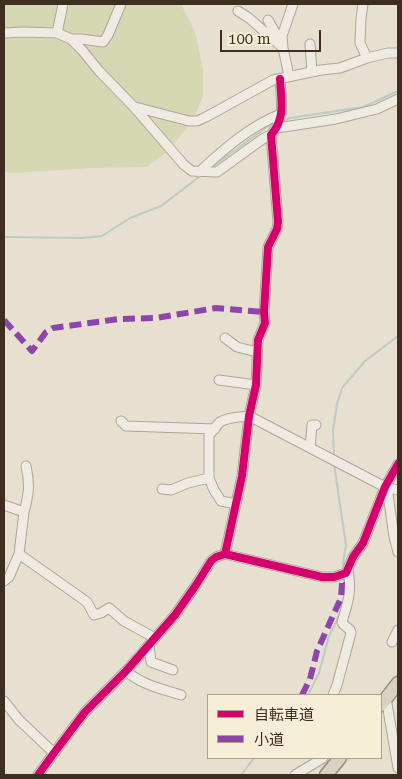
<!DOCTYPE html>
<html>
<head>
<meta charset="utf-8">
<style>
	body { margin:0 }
	#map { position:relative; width:402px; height:779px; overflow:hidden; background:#e7e0d1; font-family:"Roboto Serif","Noto Sans JP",serif }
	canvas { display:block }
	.frame { position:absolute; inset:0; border:5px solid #3d2e20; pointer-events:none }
	.legend { position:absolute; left:207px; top:694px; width:175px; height:65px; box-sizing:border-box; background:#f7eed8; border:1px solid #ada18e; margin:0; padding:6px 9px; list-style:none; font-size:15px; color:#3d2e20 }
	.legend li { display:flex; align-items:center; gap:10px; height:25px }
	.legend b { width:25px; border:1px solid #ada18e }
	.scale { position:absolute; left:220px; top:30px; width:101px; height:22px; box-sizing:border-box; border:2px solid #3d2e20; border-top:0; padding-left:6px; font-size:15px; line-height:18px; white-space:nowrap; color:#3d2e20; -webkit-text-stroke:4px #f7eed8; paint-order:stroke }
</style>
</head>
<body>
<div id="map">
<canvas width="402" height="779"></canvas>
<div class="frame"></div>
<ul class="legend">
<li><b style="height:6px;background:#d6006c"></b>自転車道</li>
<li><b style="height:6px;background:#8e44ad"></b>小道</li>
</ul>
<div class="scale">100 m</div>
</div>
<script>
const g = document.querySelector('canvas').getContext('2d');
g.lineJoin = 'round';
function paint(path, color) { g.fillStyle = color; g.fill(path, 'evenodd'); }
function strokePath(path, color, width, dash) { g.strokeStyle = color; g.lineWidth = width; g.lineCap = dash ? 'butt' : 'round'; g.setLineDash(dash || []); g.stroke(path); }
const green = new Path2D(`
	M4,4H181L195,32L203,69V96L193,120L168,151L147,167L93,168L14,173L4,172Z`);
const stream = new Path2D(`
	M283,121L290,118L363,107L398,91
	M212,167L267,127L274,124
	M4,237L83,238L102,236L130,218L161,206L199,177
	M334,457L333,430L337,404L342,388L365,361L398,336
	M334,464L346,545L343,563L344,570
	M344,577L345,588
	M308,695L319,673L329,636L341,612
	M241,775L254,758`);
const minor = new Path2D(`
	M363,4L361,18L360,43L367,58
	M238,11L249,18L283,48L289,76
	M268,20L281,43
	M4,33L23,32L57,33L71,39L82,50L99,71L134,107L184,165L192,171L217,172L264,138L271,135
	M57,33L63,4
	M71,39H81L103,42L108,35L121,4
	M310,44L312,72
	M283,48L282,36L293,4
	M135,107L189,121H197L206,117L273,80L321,70L340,68L367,58L388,53H398
	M277,128L336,119L377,109L398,99
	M199,172C224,149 250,126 281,114
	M225,338L237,347L257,352
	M219,380L256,385
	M121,421L126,426L215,429
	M310,448L312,425H316
	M387,487L394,537L398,552
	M162,489L171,490L188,483L209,478
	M236,504L221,501L214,490L209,478V435C213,431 216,426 220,422C228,417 240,417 249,416L385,487L398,490
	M4,505L24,512L19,554
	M24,512C29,494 30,484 26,466
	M225,554L242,476L249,416L256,385L258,340L265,323L264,312L268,247L277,229L278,222L271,135C286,118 281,100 280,79
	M4,581L9,577L19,554L87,602L94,615L101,613L109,608L124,621L155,638
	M392,642L398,630
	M149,645L151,662L173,670
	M126,671C142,685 162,689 181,695
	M333,695L337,685L351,633L350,630L343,624L342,622C348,603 352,590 348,570
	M386,698L398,768
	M4,701L19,720L54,753
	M38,775L54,753L85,712L126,671L175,615L196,585L211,561L216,557L225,554L322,577H334L346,573L353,557L363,543L385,487L398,464
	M295,775L323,758`);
const highway = new Path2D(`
	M381,705L398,683
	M326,775L340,758`);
const quiet = new Path2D(`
	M4,320L32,351L46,332L53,328L119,319L156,318L216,308L264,312
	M302,695L310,679L317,651L341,598L342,583L339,576`);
const cycleway = new Path2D(`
	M225,554L242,476L249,416L256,385L258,340L265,323L264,312L268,247L277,229L278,222L271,135C286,118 281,100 280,79
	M38,775L54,753L85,712L126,671L175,615L196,585L211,561L216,557L225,554L322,577H334L346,573L353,557L363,543L385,487L398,464`);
paint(green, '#d6d7b3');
strokePath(stream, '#bcccc2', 2);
strokePath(minor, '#ada599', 11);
strokePath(highway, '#928b80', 15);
strokePath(minor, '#efebe3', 9);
strokePath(highway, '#dad1c2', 12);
strokePath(quiet, '#8e44ad', 6, [12, 6]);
strokePath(cycleway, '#d6006c', 8);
</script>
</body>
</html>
